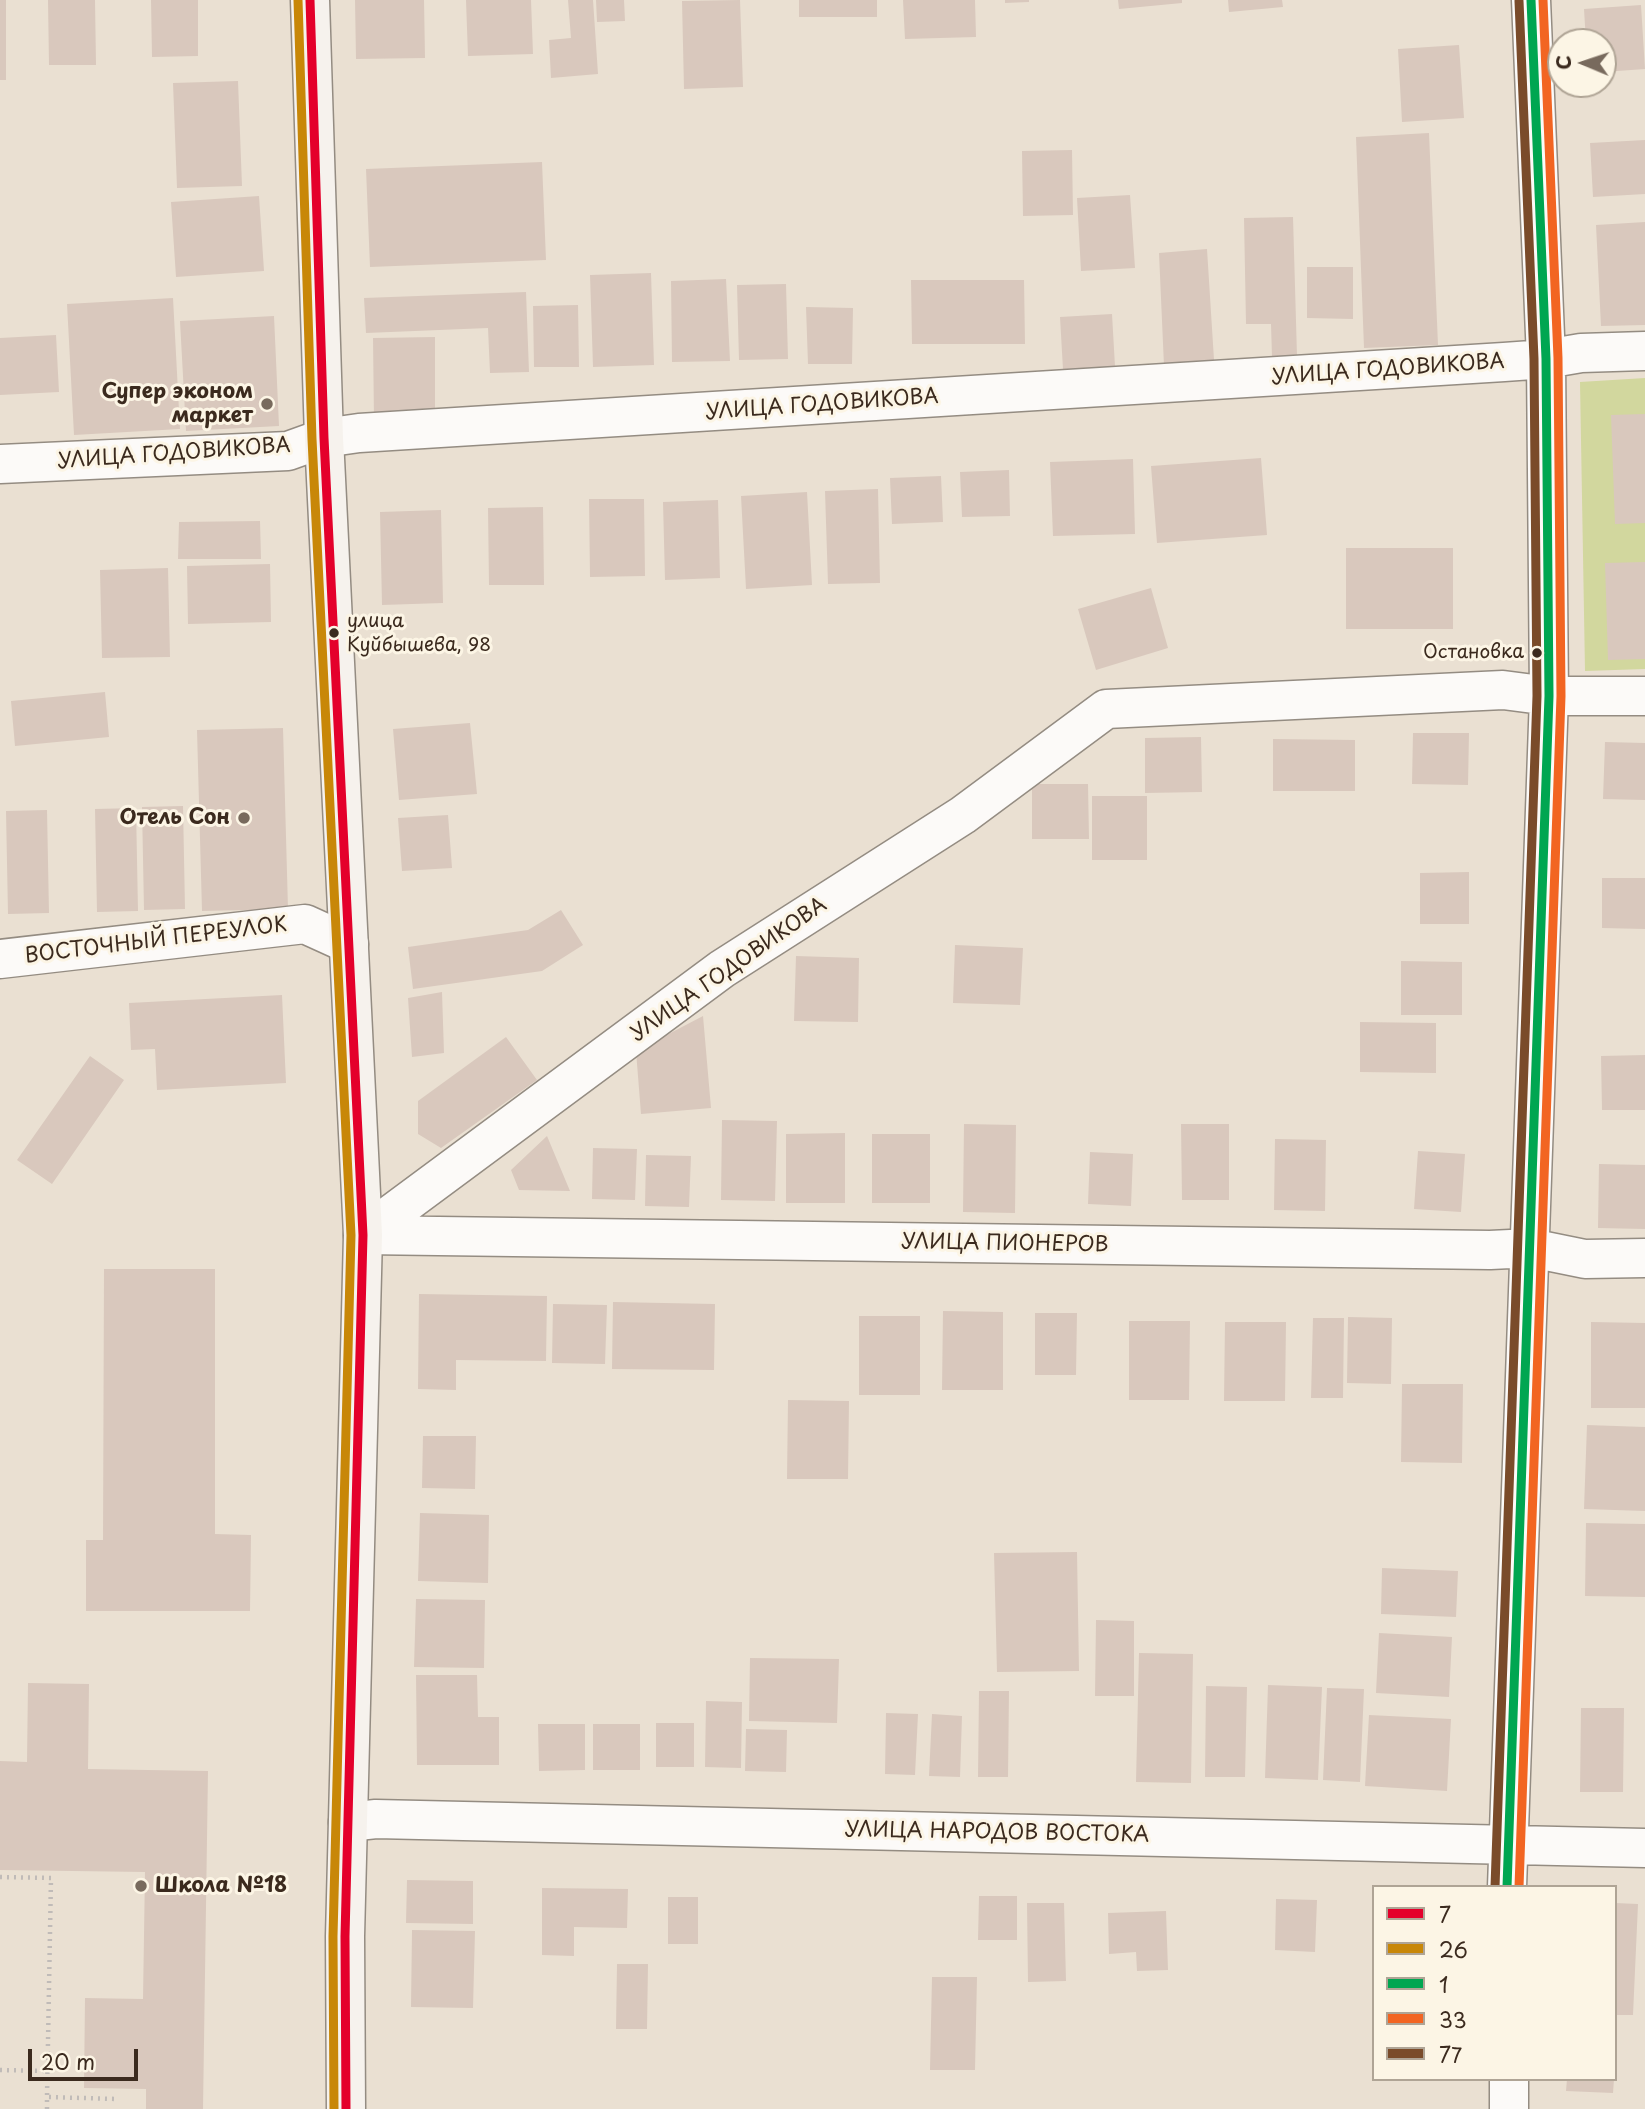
<!DOCTYPE html>
<html>
<head>
<meta charset="utf-8">
<style>
	body { margin:0 }
	#map { position:relative; width:1645px; height:2109px; overflow:hidden; background:#eae0d2; font-family:"Playpen Sans",sans-serif }
	canvas { display:block }
	.legend { position:absolute; left:1372px; top:1885px; width:245px; height:196px; box-sizing:border-box; background:#fcf5e5; border:2px solid #afa495; margin:0; padding:9px 12px; list-style:none; font-size:21px; color:#3b2a1e }
	.legend li { display:flex; align-items:center; gap:14px; height:35px }
	.legend b { width:35px; border:2px solid #afa495 }
	.north { position:absolute; left:1547px; top:28px; width:70px; height:70px; box-sizing:border-box; background:#fcf5e5; border:2px solid #afa495; border-radius:50%; rotate:272deg; font-size:19px; font-weight:700; line-height:28px; text-align:center; color:#3b2a1e }
	.north::after { content:''; display:block; margin:auto; width:24px; height:32px; background:#786a5d; clip-path:polygon(50% 0,100% 100%,50% 72%,0 100%) }
	.scale { position:absolute; left:28px; top:2049px; width:110px; height:32px; box-sizing:border-box; border:4px solid #3b2a1e; border-top:0; padding-left:9px; font-size:21px; line-height:24px; white-space:nowrap; color:#3b2a1e; -webkit-text-stroke:5px #fcf5e5; paint-order:stroke }
</style>
</head>
<body>
<div id="map">
<canvas width="1645" height="2109"></canvas>
<ul class="legend">
<li><b style="height:9px;background:#e4002b"></b>7</li>
<li><b style="height:9px;background:#c88708"></b>26</li>
<li><b style="height:9px;background:#00a651"></b>1</li>
<li><b style="height:9px;background:#f26522"></b>33</li>
<li><b style="height:9px;background:#7a4b2a"></b>77</li>
</ul>
<div class="north">С</div>
<div class="scale">20 m</div>
</div>
<script>
const g = document.querySelector('canvas').getContext('2d');
g.lineJoin = 'round';
function paint(path, color) { g.fillStyle = color; g.fill(path, 'evenodd'); }
function strokePath(path, color, width, dash) { g.strokeStyle = color; g.lineWidth = width; g.lineCap = dash ? 'butt' : 'round'; g.setLineDash(dash || []); g.stroke(path); }
function label(font, color, halo, rows, align = 'center') {
  g.font = font + ' "Playpen Sans",sans-serif'; g.lineWidth = 6; g.setLineDash([]); g.textBaseline = 'middle'; g.strokeStyle = halo; g.fillStyle = color; for (const [text, x, y, turn = 0] of rows) {
    g.save(); g.translate(x, y); g.rotate((+turn || 0) * Math.PI / 180); g.textAlign = isNaN(turn) ? turn : align; if (halo) g.strokeText(text, 0, 0); g.fillText(text, 0, 0); g.restore();
  }
}
const green = new Path2D(`
	M1645,378V669L1585,671L1580,382Z`);
const building = new Path2D(`
	M0,0H6V80H0Z
	M48,0H95L96,65H49Z
	M151,0H198V56L152,57Z
	M355,0H424L425,58L356,59Z
	M466,0H531L533,54L468,56Z
	M568,0H593L598,74L551,78L549,40L571,38Z
	M596,0H624L625,21L597,22Z
	M740,0L743,87L684,89L682,1Z
	M799,0H877V17H799Z
	M903,0H975L976,37L905,39Z
	M1005,0H1029V2L1005,3Z
	M1118,0H1182V3L1119,9Z
	M1228,0H1282L1283,7L1229,12Z
	M1641,5L1645,69L1603,72V42H1586L1584,9Z
	M1459,45L1464,118L1402,122L1398,49Z
	M238,81L242,186L177,188L173,83Z
	M1429,133L1438,345L1364,348L1356,137Z
	M1645,140V194L1593,197L1590,143Z
	M1072,150L1073,215L1023,216L1022,151Z
	M542,162L546,260L370,267L366,169Z
	M1130,195L1135,268L1081,271L1077,198Z
	M259,196L264,271L176,277L171,202Z
	M1293,217L1297,356L1272,357L1271,324H1246L1244,218Z
	M1645,222V325L1601,326L1596,225Z
	M1207,249L1214,360L1164,366L1159,253Z
	M1307,267H1353V319L1307,318Z
	M651,273L654,365L593,367L590,275Z
	M726,279L730,361L672,362L671,281Z
	M911,280H1024L1025,344H912Z
	M786,284L788,359L739,360L737,285Z
	M526,292L529,372L490,373L488,328L366,333L364,298Z
	M173,298L180,429L74,435L67,304Z
	M578,305L579,367H534L533,306Z
	M806,307L853,308L852,364H808Z
	M1112,314L1116,384L1064,387L1060,317Z
	M274,316L279,426L186,431L180,321Z
	M56,335L59,392L0,395V338Z
	M435,337V419L374,420L373,338Z
	M1645,414V523L1615,524L1611,415Z
	M1261,458L1267,535L1157,543L1151,466Z
	M1133,459L1135,534L1053,536L1050,462Z
	M1009,470L1010,516L962,517L960,472Z
	M941,476L943,522L892,524L890,478Z
	M878,489L880,583L828,584L825,491Z
	M807,492L812,585L746,589L741,496Z
	M589,499H644L645,576L590,577Z
	M718,500L720,578L665,580L663,502Z
	M543,507L544,585H489L488,508Z
	M441,510L443,603L382,605L380,512Z
	M260,521L261,559H178L179,522Z
	M1346,548H1453V629H1346Z
	M1645,562V659L1608,660L1605,563Z
	M270,564L271,622L188,624L187,566Z
	M168,568L170,657L102,658L100,570Z
	M1151,588L1168,648L1096,670L1078,609Z
	M105,692L109,737L15,746L11,701Z
	M470,723L477,794L399,800L393,729Z
	M283,728L288,909L202,911L197,730Z
	M1413,733H1469L1468,785L1412,784Z
	M1201,737L1202,792L1145,793V738Z
	M1273,739L1355,740V791H1273Z
	M1605,742L1645,743V800L1603,799Z
	M1032,784H1088L1089,839H1032Z
	M1092,796H1147V860H1092Z
	M183,806L185,909L144,910L142,807Z
	M136,808L138,911L97,912L95,809Z
	M47,810L49,913L8,914L6,811Z
	M448,815L452,868L402,871L398,818Z
	M1469,872V924H1420V873Z
	M1602,878H1645V929L1602,928Z
	M561,910L583,945L542,971L413,989L408,947L528,930Z
	M955,945L1023,948L1020,1005L953,1003Z
	M796,956L859,958L858,1022L794,1021Z
	M1401,961L1462,962V1015H1401Z
	M442,992L444,1053L412,1057L408,998Z
	M282,995L286,1083L157,1090L155,1049L131,1050L129,1003Z
	M703,1016L711,1108L641,1114L636,1051Z
	M1360,1022L1436,1023V1073L1360,1072Z
	M506,1037L537,1080L441,1148L418,1134V1101Z
	M1645,1055V1110H1602L1601,1056Z
	M90,1056L124,1080L52,1184L17,1160Z
	M722,1120L777,1121L775,1201L721,1200Z
	M964,1124L1016,1125L1015,1213L963,1212Z
	M1181,1124H1229V1200H1182Z
	M845,1133V1203H786V1134Z
	M872,1134H930V1203H872Z
	M547,1136L570,1191L519,1190L511,1170Z
	M1275,1139L1326,1140L1325,1211L1274,1210Z
	M593,1148L637,1149L635,1200L592,1199Z
	M1418,1151L1465,1154L1461,1212L1414,1209Z
	M1090,1152L1133,1154L1131,1206L1088,1204Z
	M646,1155L691,1156L689,1207L645,1206Z
	M1599,1164L1645,1165V1229L1598,1228Z
	M104,1269H215V1534L251,1535L250,1611H86V1540H103Z
	M419,1294L547,1296L546,1361L456,1360V1390L418,1389Z
	M613,1302L715,1304L714,1370L612,1369Z
	M553,1304L607,1305L605,1364L552,1363Z
	M943,1311L1003,1312V1390H942Z
	M1035,1313H1077L1076,1375H1035Z
	M859,1316H920V1395H859Z
	M1348,1317L1392,1318L1391,1384L1347,1383Z
	M1313,1318H1344L1343,1398H1311Z
	M1129,1321H1190L1189,1400H1129Z
	M1225,1322H1286L1285,1401H1224Z
	M1591,1322L1645,1323V1408H1591Z
	M1402,1384H1463L1462,1463L1401,1462Z
	M788,1400L849,1401L848,1479H787Z
	M1587,1425L1645,1427V1511L1584,1509Z
	M423,1436H476L475,1489L422,1488Z
	M420,1513L489,1515L488,1583L418,1581Z
	M1586,1523L1645,1524V1597L1585,1596Z
	M1077,1552L1079,1671L997,1672L994,1553Z
	M1382,1568L1458,1571L1456,1617L1381,1614Z
	M416,1599L485,1600L484,1668L414,1667Z
	M1096,1620L1134,1621V1696H1095Z
	M1379,1633L1452,1637L1449,1697L1376,1693Z
	M1139,1653L1193,1654L1191,1783L1136,1782Z
	M750,1658L839,1659L837,1723L749,1721Z
	M416,1675H477L478,1717H499V1765H417Z
	M28,1683L89,1684L88,1769L208,1771L203,2109H146V2089L84,2088L85,1998L143,1999L145,1872L0,1870V1761L27,1762Z
	M1268,1685L1322,1687L1318,1780L1265,1778Z
	M1206,1686L1247,1687L1245,1777H1205Z
	M1327,1688L1364,1689L1360,1782L1323,1780Z
	M979,1691H1009L1008,1777H978Z
	M706,1701L742,1702L741,1768L705,1767Z
	M1581,1708H1624L1623,1792H1580Z
	M886,1713L918,1714L915,1775L885,1774Z
	M932,1714L962,1716L960,1777L929,1776Z
	M1369,1715L1451,1719L1447,1791L1365,1786Z
	M656,1723H694V1767H656Z
	M538,1724H585V1770L539,1771Z
	M593,1724H640V1770H593Z
	M746,1729L787,1730L786,1772L745,1771Z
	M407,1880L473,1881V1924L406,1923Z
	M542,1888L628,1889L627,1928L574,1927V1956L542,1955Z
	M979,1896H1017V1940H978Z
	M668,1897H698V1944H668Z
	M1276,1899L1317,1900L1315,1952L1275,1950Z
	M1027,1903H1064L1066,1981L1028,1982Z
	M1615,1903L1638,1904L1633,2015H1615Z
	M1166,1911L1168,1970L1137,1971L1136,1952L1109,1954L1108,1913Z
	M412,1930L475,1931L473,2008L411,2007Z
	M617,1964H648L647,2029H616Z
	M932,1977H977L975,2070H930Z
	M1567,2079H1614L1613,2093L1566,2091Z`);
const path = new Path2D(`
	M0,1877L51,1878L47,2097
	M0,2070L48,2071
	M47,2109V2097L118,2099`);
const street = new Path2D(`
	M0,464L288,451L324,438L359,433L1504,362L1546,359L1581,353L1645,351
	M0,959L305,924L349,944
	M363,1235L722,969L963,815L1106,709L1503,690L1549,696H1645
	M363,1235L1490,1250L1531,1248L1585,1259L1645,1258
	M348,1822L376,1819L1645,1848
	M1507,1887L1549,696L1546,359L1531,0
	M1509,2079V2109`);
const secondary = new Path2D(`
	M310,0L324,438L363,1235L345,1936L346,2109`);
const bus1 = new Path2D(`
	M310,0L324,438L363,1235L345,1936L346,2109`);
const bus2 = new Path2D(`
	M298,0L312,439L351,1235L333,1936L334,2109`);
const bus3 = new Path2D(`
	M1507,1887L1549,696L1546,359L1531,0`);
const bus4 = new Path2D(`
	M1519,1887L1561,696L1558,358L1543,0`);
const bus5 = new Path2D(`
	M1495,1887L1537,696L1534,359L1519,1`);
const markers = [
	[267,404,7,"#786a5d"],
	[334,633,6,"#3b2a1e"],
	[1537,653,6,"#3b2a1e"],
	[244,818,7,"#786a5d"],
	[141,1886,7,"#786a5d"]
];
const busNames = [
	["улица",347,622],
	["Куйбышева, 98",347,646],
	["Остановка",1524,653,"right"]
];
const streetNames = [
	["УЛИЦА ГОДОВИКОВА",1388,370,-4],
	["УЛИЦА ГОДОВИКОВА",822,405,-4],
	["УЛИЦА ГОДОВИКОВА",174,454,-4],
	["ВОСТОЧНЫЙ ПЕРЕУЛОК",156,941,-7],
	["УЛИЦА ГОДОВИКОВА",729,970,-35],
	["УЛИЦА ПИОНЕРОВ",1005,1244,1],
	["УЛИЦА НАРОДОВ ВОСТОКА",997,1833,1]
];
const poiNames = [
	["Супер эконом",253,392],
	["маркет",253,416],
	["Отель Сон",230,818],
	["Школа №18",155,1886,"left"]
];
paint(green, '#d2d79e');
paint(building, '#d9c8bd');
strokePath(street, '#948c82', 41);
strokePath(secondary, '#948c82', 41);
strokePath(path, '#c0bbb8', 4.5, [2, 5]);
strokePath(street, '#fcfaf8', 38);
strokePath(secondary, '#f6f2ed', 38);
strokePath(bus1, '#e4002b', 9);
strokePath(bus2, '#c88708', 9);
strokePath(bus3, '#00a651', 9);
strokePath(bus4, '#f26522', 9);
strokePath(bus5, '#7a4b2a', 9);
for (const [x, y, r, color] of markers) { const dot = new Path2D(); dot.arc(x, y, r, 0, 2 * Math.PI); g.fillStyle = color; g.fill(dot); strokePath(dot, '#fcf5e5', 2.5); }
label('19px', '#3b2a1e', '#fcf5e5', busNames, 'left');
label('21px', '#3b2a1e', '#fcf5e5', streetNames);
label('bold 21px', '#3b2a1e', '#fcf5e5', poiNames, 'right');
</script>
</body>
</html>
